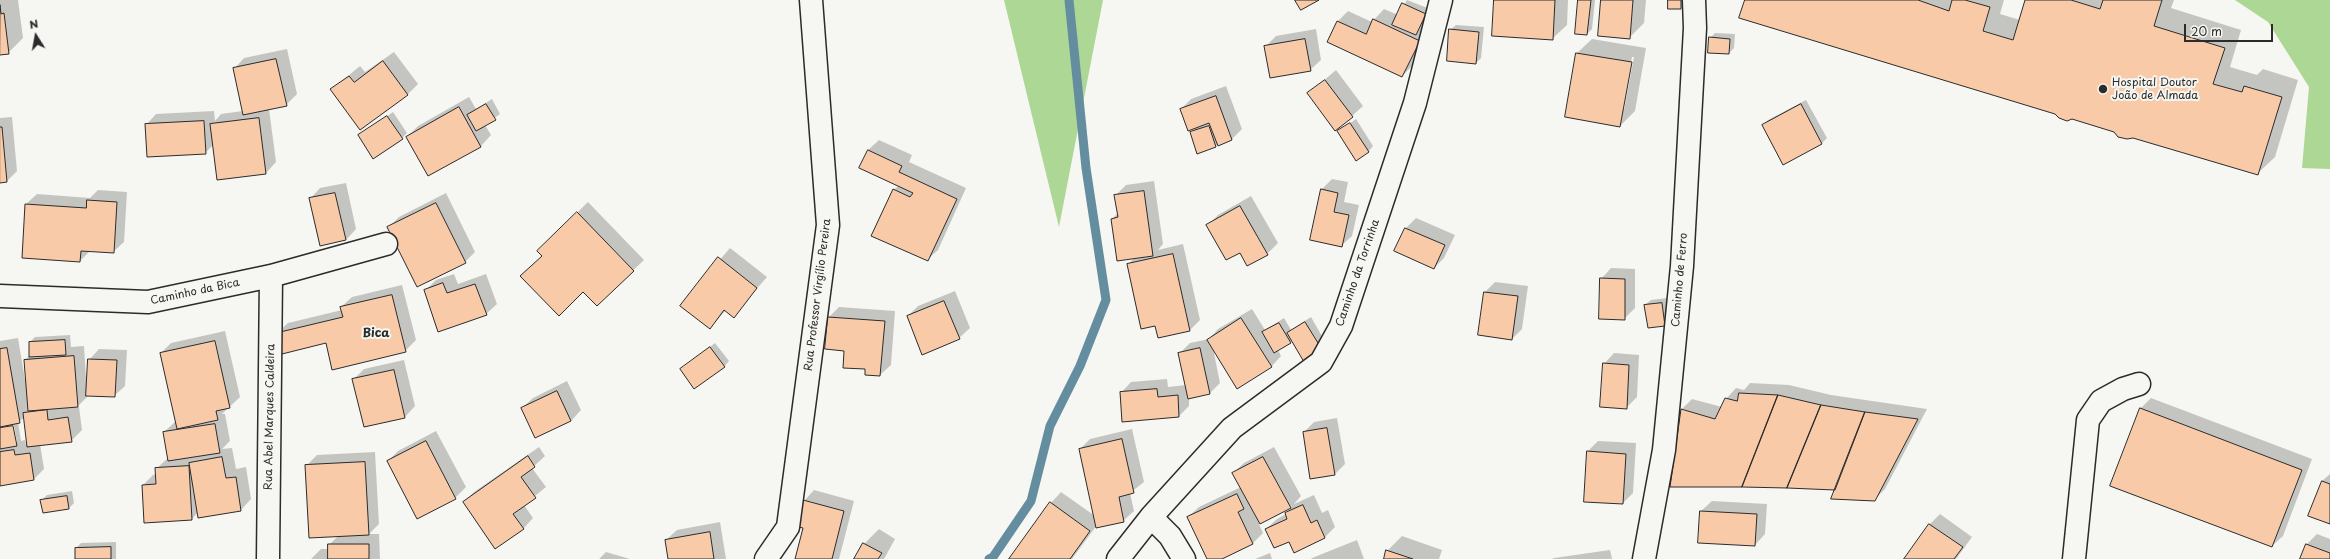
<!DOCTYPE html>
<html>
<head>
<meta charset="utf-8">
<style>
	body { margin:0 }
	#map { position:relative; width:2330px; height:559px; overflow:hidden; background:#f6f6f2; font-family:"Playpen Sans",sans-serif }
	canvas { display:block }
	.north { position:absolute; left:16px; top:16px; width:40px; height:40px; -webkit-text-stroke:3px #f6f6f2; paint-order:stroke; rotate:349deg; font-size:11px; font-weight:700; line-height:16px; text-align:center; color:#2b2b2b }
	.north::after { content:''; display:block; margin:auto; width:14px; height:18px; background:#2b2b2b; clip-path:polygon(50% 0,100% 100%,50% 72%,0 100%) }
	.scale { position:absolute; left:2184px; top:24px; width:89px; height:18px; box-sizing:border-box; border:2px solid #2b2b2b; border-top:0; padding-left:5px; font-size:12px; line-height:14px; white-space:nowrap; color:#2b2b2b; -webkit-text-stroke:3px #f6f6f2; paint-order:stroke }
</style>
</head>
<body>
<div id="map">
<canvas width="2330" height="559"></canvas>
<div class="north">N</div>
<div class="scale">20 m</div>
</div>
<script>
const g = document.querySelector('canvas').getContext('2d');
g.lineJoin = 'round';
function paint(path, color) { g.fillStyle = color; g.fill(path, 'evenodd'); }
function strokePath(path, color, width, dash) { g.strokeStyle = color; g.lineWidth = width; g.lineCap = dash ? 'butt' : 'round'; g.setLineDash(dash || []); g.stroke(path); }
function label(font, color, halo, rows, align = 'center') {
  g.font = font + ' "Playpen Sans",sans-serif'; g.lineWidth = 4; g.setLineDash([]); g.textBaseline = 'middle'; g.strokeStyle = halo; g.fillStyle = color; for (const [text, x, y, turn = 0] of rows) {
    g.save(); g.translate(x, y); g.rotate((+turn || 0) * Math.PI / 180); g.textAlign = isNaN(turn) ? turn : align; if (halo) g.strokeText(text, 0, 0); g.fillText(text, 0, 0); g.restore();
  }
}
const green = new Path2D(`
	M1004,0H1103L1059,227Z
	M2235,0H2330V169L2302,168L2309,87L2268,22Z`);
const shadow = new Path2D(`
	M0,0H18L23,38L8,53L0,54Z
	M1407,0L1430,9L1422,27L1429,30L1412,66L1402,76L1328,41L1338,21L1348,11L1372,22L1384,9L1398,15Z
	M1495,0H1568L1567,25L1552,39Z
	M1579,0H1595L1592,29L1587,34Z
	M1602,0H1646L1644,23L1629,38Z
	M1669,0H1686V2L1681,8Z
	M1746,0H2004L2000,14L2020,20L2026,0H2174L2171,8L2241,30L2230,67L2257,75L2263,69L2298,80L2275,157L2257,174L2055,113Z
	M1456,25L1484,27L1481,58L1476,63L1448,60L1450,30Z
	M1316,29L1321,60L1310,70L1265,47L1276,36Z
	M1715,33L1735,34L1734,48L1729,53L1710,38Z
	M1592,39L1646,48L1635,111L1620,126L1566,116L1577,53ZM1632,57H1634L1624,110H1622Z
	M287,49L297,94L286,105L269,109L276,162L266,173L213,145L205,153L146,125L156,114L214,111L215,121L221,114L243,111L234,69L244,58Z
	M394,52L418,84L407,95L332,89L360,66L365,72Z
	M1336,70L1363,106L1352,116L1308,94Z
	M1226,86L1242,129L1232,139L1215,146L1191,133L1197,126L1181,109L1191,99Z
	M469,97L476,109L492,99L500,114L485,125L491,135L481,146L429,175L407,137L418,126Z
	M1806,100L1827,138L1821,144L1763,126L1768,120Z
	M393,112L407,133L402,138L359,136Z
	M12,117L17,171L7,181L0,182V118Z
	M1356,119L1373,146L1368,152L1338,132Z
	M879,140L912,155L909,162L966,188L938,250L927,260L894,190L899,185L868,150Z
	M1332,179L1348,182L1344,202L1359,205L1352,236L1341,246L1322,189Z
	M1154,181L1163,244L1158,250L1183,244L1200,320L1190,330L1156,324L1128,265L1135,257L1112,219L1118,213L1115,196L1126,185Z
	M346,183L356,229L346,240L310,199L320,188Z
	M98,190L127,192L124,242L113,252L90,251L80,261L26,204L37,194L90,198Z
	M446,193L475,252L465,262L389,227L399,217Z
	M1251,196L1278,243L1267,254L1248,265L1240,251L1207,226L1218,215Z
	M588,202L644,260L597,305L538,251Z
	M1416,218L1455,235L1444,258L1434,268L1395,251L1406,228Z
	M730,248L767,277L733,316L726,310L710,328L681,305Z
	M1611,268L1635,269V308L1624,319L1601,279Z
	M454,274L458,284L486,274L497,304L486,314L425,291L436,280Z
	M1495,282L1528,286L1522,329L1512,339L1485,292Z
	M402,285L416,340L405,351L326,342L277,333L288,323L342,310L341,307L352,297Z
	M955,291L970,328L959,338L908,316L918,306Z
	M1667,298L1670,319L1665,325L1649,327L1645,305L1651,300Z
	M839,307L895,311L891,365L880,375L866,374V368L846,350L826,348L829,317Z
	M1252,309L1265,330L1284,318L1291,330L1311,317L1327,345L1322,350L1292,341L1278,350L1281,356L1271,367L1213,348L1220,383L1210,393L1189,398V406L1179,416L1123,421L1121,393L1131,382L1167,379L1168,387L1186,385L1179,354L1190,343L1209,339L1218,329Z
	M225,331L240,397L222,414H225L230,441L222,449L232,448L236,469L246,467L251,499L241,510L199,517L198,512L192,519L143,485L153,475L156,474V469L168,458L164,432L176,421L161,353L171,343Z
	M70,335L71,347L84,346L86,379L89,360L99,349L127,350L125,386L114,396H88L76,408L79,407L82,430L71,441L40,444L44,469L34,479L0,485V341L18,338L25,380V360L30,355V342L35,337ZM24,418L28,445H26L25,440L21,441L18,422ZM11,421H13L17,442H15Z
	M715,343L729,361L724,367L681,369Z
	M1614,353L1639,355L1637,397L1626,408L1604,364Z
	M404,360L415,406L405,417L353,380L364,369Z
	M567,381L581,410L571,421L522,408L533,398Z
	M1750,383L1789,385L1831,395L1927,409L1885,489L1874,500L1836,489L1682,409L1692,399L1722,407L1726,399L1736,388L1744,390Z
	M2151,398L2312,459L2283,536L2272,546L2140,409Z
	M1337,418L1345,464L1335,474L1304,432L1314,422Z
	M1132,429L1144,482L1130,493L1134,511L1123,521L1097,525L1072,559H1010L1051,503L1061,492L1095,516L1080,449L1090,439Z
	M436,431L466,487L455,498L388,461L398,451Z
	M1598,441L1636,443L1633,493L1623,503L1588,451Z
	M539,447L545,456L532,468L546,487L524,505L533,518L523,529L464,502L474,492Z
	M1274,447L1301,496L1294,504L1314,495L1322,513L1328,510L1335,527L1325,537L1289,541L1266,529L1277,519L1286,514L1292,506L1259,524L1263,533L1253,543L1220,559H1208L1188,517L1199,507L1241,487L1233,473L1244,463Z
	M375,452L379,524L369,534H379L380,559H311L321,549H329V545L338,536L306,466L317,455Z
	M2330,474V523L2322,481Z
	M814,490L854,501L839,559H796L805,528L804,501Z
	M72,491L74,503L69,508L41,501L47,495Z
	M1712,501L1767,504L1765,534L1755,545L1701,511Z
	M1940,514L1972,537L1956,559H1905L1930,524Z
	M720,522L726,559H669L666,540L677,530Z
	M879,529L895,539L884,559H855L864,544Z
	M2317,534L2330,539V559H2301L2307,544Z
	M1402,536L1442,550L1439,559H1385L1387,551Z
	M1357,540L1364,559H1311L1312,558Z
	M116,542V559H76V548L81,543Z
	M1610,550L1612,559H1552L1554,558Z
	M606,552L630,559H599Z
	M1270,553L1272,559H1255Z`);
const stream = new Path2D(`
	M989,559L993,557L1031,501L1050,426L1080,366L1106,300L1086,168L1069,0`);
const building = new Path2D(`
	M1295,0H1319L1301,10Z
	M1494,0H1555L1553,40L1492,36Z
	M1578,0H1591L1587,35L1575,34Z
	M1601,0H1633L1630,39L1598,36Z
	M1668,0H1681V9H1668Z
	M1745,0H1918L1949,11L1952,0H1965L1990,7L1983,31L2013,40L2025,0H2071L2100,9L2103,0H2162L2154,26L2225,48L2213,84L2242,92L2244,86L2282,97L2258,175L2133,138L2127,139L2118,137L2114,132L2072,119L2067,121L2059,118L2055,114L1739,18Z
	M1402,3L1426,14L1416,35L1392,25Z
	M0,5L1,14L4,13L9,54L0,55Z
	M1373,19L1420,41L1402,77L1327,42L1337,21L1366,34Z
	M1449,29L1479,32L1476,64L1447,61Z
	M1709,37L1730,39L1729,54L1708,53Z
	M1305,39L1311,71L1270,78L1264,46Z
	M1576,53L1632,62L1620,127L1565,117Z
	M276,59L287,106L243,115L233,68Z
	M383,61L408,95L360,130L330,89L349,76L354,82Z
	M1325,80L1353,117L1335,131L1307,93Z
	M1216,96L1232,140L1218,146L1209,123L1188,131L1180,109Z
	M486,104L496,120L476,131L467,115Z
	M1801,104L1822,144L1783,165L1762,125Z
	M459,107L481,147L428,176L406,137Z
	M387,116L403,139L373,159L358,135Z
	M259,118L266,174L217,180L210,124Z
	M204,121L206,154L147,157L145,124Z
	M1350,123L1369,152L1356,161L1337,131Z
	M1209,126L1216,147L1197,154L1190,132Z
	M0,127H2L7,182L0,183Z
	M868,150L902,166L899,172L957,199L928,261L871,236L893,189L910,197L913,193L859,168Z
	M1321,189L1338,193L1334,212L1349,215L1342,247L1310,240Z
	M1144,191L1153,256L1117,261L1111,219L1118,217L1114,195Z
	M335,193L346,240L320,246L309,198Z
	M87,200L117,202L114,253L81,251L80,262L22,258L25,204L86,208Z
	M436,203L466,263L417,287L387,227Z
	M1240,206L1268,255L1247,266L1240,253L1226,260L1206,225Z
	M577,212L634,271L597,306L583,292L559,316L520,276L542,256L537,251Z
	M1405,228L1445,245L1434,269L1394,251Z
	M1173,254L1190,331L1158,338L1155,326L1141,329L1127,264Z
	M718,257L757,288L734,318L724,310L710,329L680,306Z
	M1600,278L1625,279V320L1599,319Z
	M443,283L447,293L475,284L487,315L438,332L424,290Z
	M1484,292L1518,296L1512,340L1478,335Z
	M392,295L406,352L332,370L326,343L282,354L276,333L343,317L340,307Z
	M944,301L960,339L922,355L907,316Z
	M1662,303L1665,326L1648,328L1644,305Z
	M828,317L885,321L880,376L865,375V369L843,368L844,351L825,349Z
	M1241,318L1272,367L1237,389L1207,340Z
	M1305,322L1323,351L1304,362L1287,333Z
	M1279,323L1291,343L1274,353L1262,332Z
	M65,340L66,355L29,357V342Z
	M215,341L230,408L216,411L218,420L177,429L160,353Z
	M710,347L725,367L694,389L680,369Z
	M7,348L20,423L0,427V349Z
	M1200,348L1210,394L1188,399L1178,353Z
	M74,356L78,407L28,411L24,360Z
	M88,359L117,360L115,397L86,396Z
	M1603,363L1629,365L1627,409L1600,407Z
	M394,370L405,418L364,427L352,379Z
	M1157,389L1158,397L1178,395L1179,417L1122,422L1120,392Z
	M557,391L571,421L535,438L521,408Z
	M1739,393L1778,395L1742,487H1670L1681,409L1715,419L1725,398L1737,401Z
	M1778,395L1821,405L1787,488L1742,487Z
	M1821,405L1865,412L1835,490L1787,488Z
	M2140,408L2302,470L2272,547L2110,486Z
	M47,410L48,420L68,417L72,442L27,447L23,413Z
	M1865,412L1918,419L1875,501L1831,499Z
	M215,424L220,453L168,461L163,432Z
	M13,426L17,446L0,449V428Z
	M1327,428L1335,475L1310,479L1303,432Z
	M1122,439L1134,493L1119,497L1124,522L1096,528L1079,449Z
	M426,441L456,499L417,519L387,461Z
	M14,450L15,455L30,453L34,480L0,486V452Z
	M1587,451L1626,454L1623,504L1584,502Z
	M528,456L535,467L521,477L536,498L513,514L524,529L495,549L463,502Z
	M222,457L226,478L236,477L241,511L198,518L189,463Z
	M1263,457L1291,508L1260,524L1232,473Z
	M365,462L369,535L309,538L305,465Z
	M189,466L192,520L144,523L142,485L156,484L155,468Z
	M2322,481L2330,484V524L2308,516Z
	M1237,494L1244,509L1238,512L1253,544L1222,559H1207L1187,517Z
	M67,496L69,509L43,513L40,500Z
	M803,500L844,511L832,559H795L803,528L795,526Z
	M1050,502L1090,531L1070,559H1009Z
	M1303,505L1311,523L1317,520L1325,538L1294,553L1289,542L1274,548L1265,529L1287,519L1285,513Z
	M1700,511L1757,514L1755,546L1698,543Z
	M1929,524L1963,547L1954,559H1904Z
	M710,532L714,559H668L665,540Z
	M863,543L882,553L878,559H854Z
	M328,544H369V559H328Z
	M2306,544L2330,553V559H2300Z
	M111,547V559H75V548Z
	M1386,550L1413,559H1384Z`);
const minor = new Path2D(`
	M0,296L148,302L271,276L386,244
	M1151,517L1170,536L1184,559
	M268,559L271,276
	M766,559L788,527L828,225L811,0
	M1118,559L1151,517L1232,428L1321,362L1341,326L1415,103L1441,0
	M1644,559L1664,450L1682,266L1695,28L1694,0
	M2074,559L2088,420L2101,401L2123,389L2139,384`);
const markers = [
	[2103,89,5,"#2b2b2b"]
];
const poiNames = [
	["Hospital Doutor",2112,83],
	["João de Almada",2112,96]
];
const streetNames = [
	["Caminho da Torrinha",1358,273,-71],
	["Caminho de Ferro",1680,280,-85],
	["Caminho da Bica",195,292,-12],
	["Rua Professor Virgílio Pereira",818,295,-83],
	["Rua Abel Marques Caldeira",270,417,-89]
];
const neighbourhoodNames = [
	["Bica",376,334]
];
paint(green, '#add794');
paint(shadow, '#0003');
strokePath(stream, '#648d9f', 9);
paint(building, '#f9caa8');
strokePath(building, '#2b2b2b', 1);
strokePath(minor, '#2b2b2b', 25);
strokePath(minor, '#f6f6f2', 22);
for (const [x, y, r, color] of markers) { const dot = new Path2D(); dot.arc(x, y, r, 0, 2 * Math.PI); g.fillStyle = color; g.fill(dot); strokePath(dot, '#f6f6f2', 1.5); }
label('11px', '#2b2b2b', '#f6f6f2', poiNames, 'left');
label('11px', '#2b2b2b', '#f6f6f2', streetNames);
label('bold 12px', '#2b2b2b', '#f6f6f2', neighbourhoodNames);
</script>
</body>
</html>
